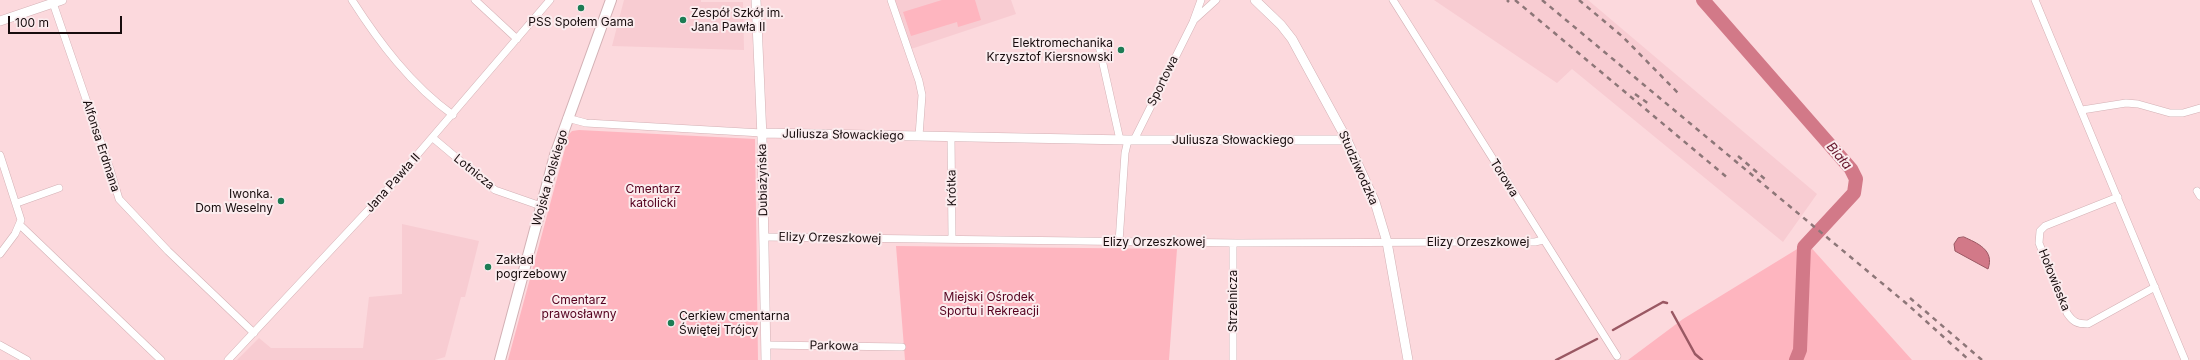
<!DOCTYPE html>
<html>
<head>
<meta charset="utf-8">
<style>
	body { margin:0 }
	#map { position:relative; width:2200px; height:360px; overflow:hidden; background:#fcd9dd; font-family:Inter,sans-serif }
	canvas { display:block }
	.scale { position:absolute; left:8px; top:16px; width:114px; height:18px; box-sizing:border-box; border:2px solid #170c0d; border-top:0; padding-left:5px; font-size:12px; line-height:14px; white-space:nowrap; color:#170c0d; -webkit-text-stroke:3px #fbecee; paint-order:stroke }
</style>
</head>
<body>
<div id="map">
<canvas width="2200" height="360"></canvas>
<div class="scale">100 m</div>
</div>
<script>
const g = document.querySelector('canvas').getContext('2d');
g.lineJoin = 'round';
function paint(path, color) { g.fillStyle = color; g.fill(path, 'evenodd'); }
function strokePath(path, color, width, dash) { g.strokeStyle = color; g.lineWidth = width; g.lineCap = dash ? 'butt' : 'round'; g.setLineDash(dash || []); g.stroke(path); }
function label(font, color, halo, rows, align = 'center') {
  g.font = font + ' Inter,sans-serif'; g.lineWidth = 4; g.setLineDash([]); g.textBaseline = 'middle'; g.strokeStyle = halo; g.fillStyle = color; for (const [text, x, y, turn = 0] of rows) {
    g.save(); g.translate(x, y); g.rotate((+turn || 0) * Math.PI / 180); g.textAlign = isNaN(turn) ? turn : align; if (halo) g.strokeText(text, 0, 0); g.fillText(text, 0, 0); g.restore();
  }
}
const built = new Path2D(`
	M624,0H701V2H743L744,50L612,46Z
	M893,0H1011L1016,14L911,49Z
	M1434,0H1588L1817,194L1783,242L1572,69L1557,83Z
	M402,224L479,241L465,297H461L445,357L435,360H237L259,338L271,348H363L369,297L402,294Z`);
const green = new Path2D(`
	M942,0H975L981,20L958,27L957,22L911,36L903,12Z
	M579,130L755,139L758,360H508L569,134L572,131Z
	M1807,243L1912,360H1628L1683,319Z
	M896,246L1177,249L1169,360H905Z`);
const water = new Path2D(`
	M1964,237C1977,243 1995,250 1988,269L1955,251L1954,244L1958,238Z`);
const stream = new Path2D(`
	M1672,312L1695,354L1702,360
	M1613,330L1663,302L1667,303
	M1556,360L1597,339`);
const river = new Path2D(`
	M1703,0L1851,169L1856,179L1854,193L1804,247L1800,350L1796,360`);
const minor = new Path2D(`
	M352,0C379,42 411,85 453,115
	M475,0L517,39
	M891,0L919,81L922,95L919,136
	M1393,0L1617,356
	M2035,0L2185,360
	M53,3L110,169L119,199L168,251L254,333
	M1194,20L1216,0
	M1099,46L1120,140
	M2082,110L2126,103L2138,104L2170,113H2183L2200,108
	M567,118L586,123L762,133
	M951,137L952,239
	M433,138L495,190L541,206
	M1134,140L1193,22L1201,0
	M0,155L21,220L15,234L0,254
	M2197,191L2200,196
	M2118,197L2045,226L2040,231L2039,243L2067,313C2073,322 2077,324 2088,324L2155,287
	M17,203L59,188
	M20,225L161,360
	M764,237L1237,243L1490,242H1535L1543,240
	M1119,242L1125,153L1128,140
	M0,345L27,360
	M766,345L902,347
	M228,360L387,190L550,0
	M1233,360V243`);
const tertiary = new Path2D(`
	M756,0L762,137L766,360
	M1255,0L1281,25L1292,39L1347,140L1375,202L1387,242L1408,360
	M0,21L62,0
	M762,133L1128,140H1347`);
const secondary = new Path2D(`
	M500,360L555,155L611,0`);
const rail = new Path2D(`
	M1507,0L1509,2
	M1515,0L1729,179
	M1542,0L1907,304L1969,360
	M1579,0L1623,37L1678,93
	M1635,94L1649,104
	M1738,156L1766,180
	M1910,298L1982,360`);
const markers = [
	[581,8,4,"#1d7c54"],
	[683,20,4,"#1d7c54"],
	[1121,50,4,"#1d7c54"],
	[281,201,4,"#1d7c54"],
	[488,267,4,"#1d7c54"],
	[671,323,4,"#1d7c54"]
];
const poiNames = [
	["Zespół Szkół im.",691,13],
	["Jana Pawła II",691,27],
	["PSS Społem Gama",581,22,"center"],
	["Elektromechanika",1113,43,"right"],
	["Krzysztof Kiersnowski",1113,57,"right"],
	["Iwonka.",273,194,"right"],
	["Dom Weselny",273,208,"right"],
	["Zakład",496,260],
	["pogrzebowy",496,274],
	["Cerkiew cmentarna",679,316],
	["Świętej Trójcy",679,330]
];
const streetNames = [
	["Sportowa",1163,81,-64],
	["Juliusza Słowackiego",843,135,1],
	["Juliusza Słowackiego",1233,140],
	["Alfonsa Erdmana",101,146,72],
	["Studziwodzka",1358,168,66],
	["Lotnicza",474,172,39],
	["Wojska Polskiego",550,178,-74],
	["Torowa",1504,178,58],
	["Dubiażyńska",763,180,-91],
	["Jana Pawła II",393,183,-48],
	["Krótka",952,188,-91],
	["Elizy Orzeszkowej",830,238,1],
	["Elizy Orzeszkowej",1154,242],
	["Elizy Orzeszkowej",1478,242],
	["Hołowieska",2054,280,68],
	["Strzelnicza",1233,301,-90],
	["Parkowa",834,346,1]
];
const parkNames = [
	["Cmentarz",653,189],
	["katolicki",653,203],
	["Miejski Ośrodek",989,297],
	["Sportu i Rekreacji",989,311],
	["Cmentarz",579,300],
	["prawosławny",579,314]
];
const waterNames = [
	["Biała",1839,156,50]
];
paint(built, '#f8ccd2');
paint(green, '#feb5bf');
paint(water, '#d27988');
strokePath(water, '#9a5863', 1);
strokePath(stream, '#9a5863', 2.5);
strokePath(river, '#d27988', 14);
strokePath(minor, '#d3b1b5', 8);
strokePath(tertiary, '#d3b1b5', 10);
strokePath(secondary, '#d3b1b5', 12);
strokePath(minor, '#fff', 7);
strokePath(tertiary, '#fff', 9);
strokePath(secondary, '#fff', 10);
strokePath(rail, '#8d7678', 2.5, [5, 5]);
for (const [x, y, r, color] of markers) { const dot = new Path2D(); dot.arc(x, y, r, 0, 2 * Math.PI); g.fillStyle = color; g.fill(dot); strokePath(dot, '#fbecee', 1.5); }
label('12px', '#170c0d', '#fbecee', poiNames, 'left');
label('12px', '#170c0d', '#fbecee', streetNames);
label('12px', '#54011e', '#fbecee', parkNames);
label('italic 13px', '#67162c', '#fbecee', waterNames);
</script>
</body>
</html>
